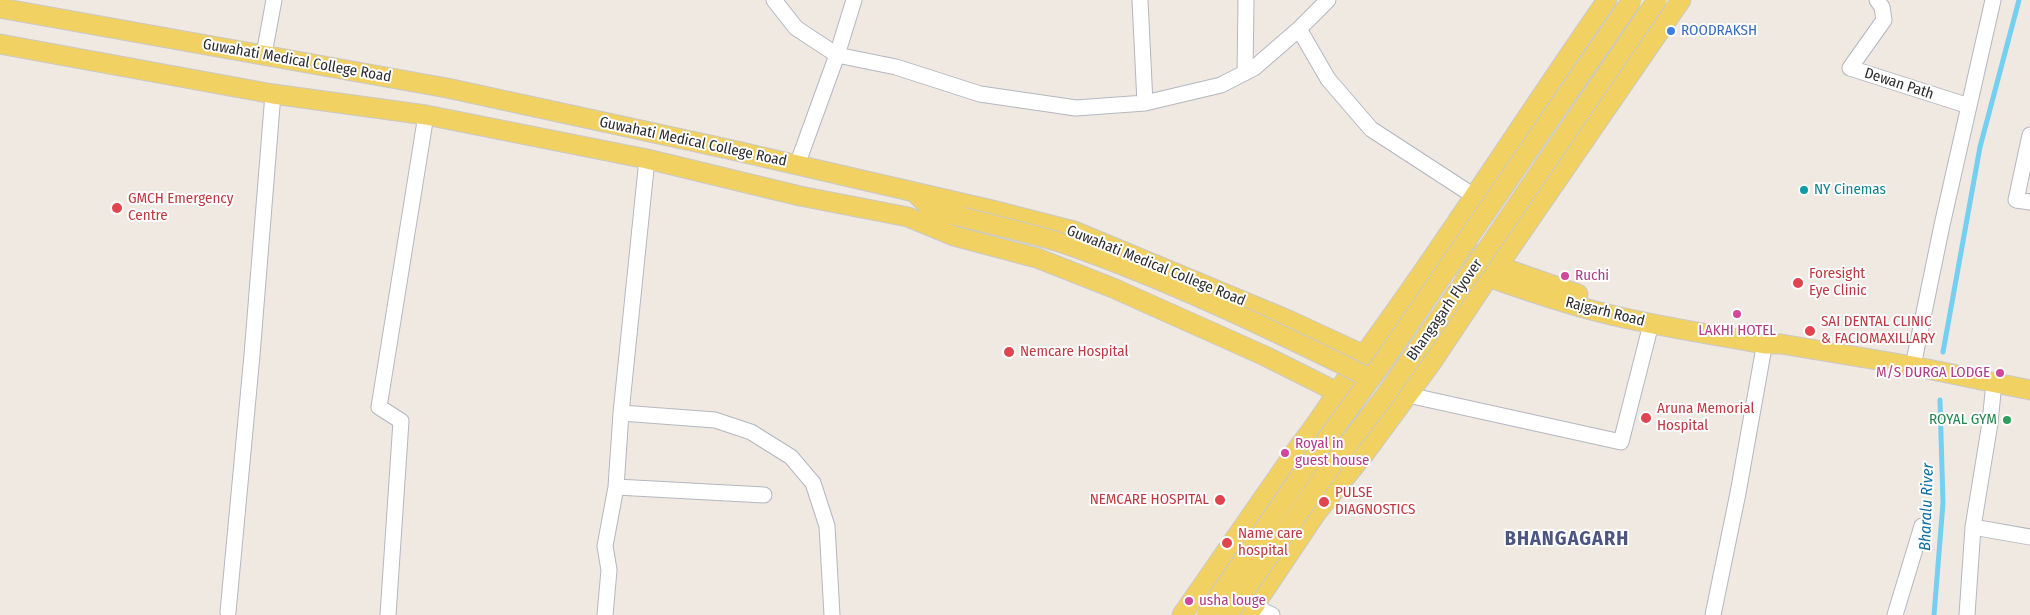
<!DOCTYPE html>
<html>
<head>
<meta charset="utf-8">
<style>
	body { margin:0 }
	canvas { display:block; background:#efe9e1 }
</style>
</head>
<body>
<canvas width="2030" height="615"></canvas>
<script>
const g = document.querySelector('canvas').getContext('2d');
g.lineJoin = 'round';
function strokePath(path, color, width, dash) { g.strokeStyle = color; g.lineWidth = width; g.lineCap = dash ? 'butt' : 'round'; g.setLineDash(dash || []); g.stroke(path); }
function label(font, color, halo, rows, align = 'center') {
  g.font = font + ' "Fira Sans Condensed",sans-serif'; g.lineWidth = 4; g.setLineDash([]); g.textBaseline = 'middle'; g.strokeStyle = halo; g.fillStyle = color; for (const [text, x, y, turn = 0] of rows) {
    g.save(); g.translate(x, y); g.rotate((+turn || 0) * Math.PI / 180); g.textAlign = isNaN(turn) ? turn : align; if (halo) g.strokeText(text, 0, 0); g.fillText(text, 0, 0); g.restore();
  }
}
const stream = new Path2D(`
	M1943,352L1980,147L2019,0
	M1934,615L1943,503L1940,400`);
const minor = new Path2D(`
	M774,0L796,28L837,55L797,165
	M854,0L837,55L896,67L980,94L1076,108L1145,103L1221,85L1254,68L1299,29L1328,0
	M1140,0L1145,103
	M1877,0L1882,7L1884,20L1850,68L1969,106
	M1299,29L1328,79L1371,129L1474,196
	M264,54L274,0
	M1245,73L1246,0
	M2030,135L2016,200L2030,202
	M1913,366L1942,225L1993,0
	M1408,395L1621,442L1651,324
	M621,413L715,420L751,432L791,457L813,483L827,526L832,615
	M616,487L764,495
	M1973,527L2030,537
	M1254,606L1272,615
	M228,612L252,355L273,94
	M388,615L401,421L379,407L426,115
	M605,615L609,570L605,546L616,487L621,413L647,159
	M1713,615L1738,493L1766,336
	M1895,615L1922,526
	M1967,615L1973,527L1990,423L1994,382`);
const major = new Path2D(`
	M0,8L447,88L728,149L988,209L1074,231L1286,319L1364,355
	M0,44L273,94L426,115L647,159L800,196L908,217L954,236L1037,258L1113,288L1265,356L1337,392
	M914,192L932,209L962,217
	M1448,242L1498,266L1578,294
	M1438,258C1494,280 1552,301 1611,315C1662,327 1714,335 1765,344H1781L1913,366L2030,390
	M1182,615L1300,445C1320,420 1336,393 1354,368C1443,248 1522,122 1607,0
	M1248,615L1317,512L1365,453L1432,362L1488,278L1498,266L1681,0`);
const majorBridge = new Path2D(`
	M962,217C996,226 1031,233 1065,244C1169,280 1270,329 1370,378
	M1206,615L1303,472L1385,359L1632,0
	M1228,615L1327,472L1385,396L1488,248L1657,0`);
const markers = [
	[1671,31,5,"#3f7fe0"],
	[1804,190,5,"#0f9aa8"],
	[117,208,6,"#e0444e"],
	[1565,276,5,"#d1479c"],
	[1798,283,6,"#e0444e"],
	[1737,314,5,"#d1479c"],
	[1810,331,6,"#e0444e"],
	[1009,352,6,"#e0444e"],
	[2000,373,5,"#d1479c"],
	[1646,418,6,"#e0444e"],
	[2007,420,5,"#2e9e5b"],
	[1285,453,5,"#d1479c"],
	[1220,500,6,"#e0444e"],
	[1324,502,6,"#e0444e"],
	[1227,543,6,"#e0444e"],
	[1189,601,5,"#d1479c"]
];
const shopNames = [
	["ROODRAKSH",1681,31]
];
const streetNames = [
	["Guwahati Medical College Road",297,61,10],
	["Dewan Path",1899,84,18],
	["Guwahati Medical College Road",693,142,12],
	["Guwahati Medical College Road",1156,266,22],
	["Bhangagarh Flyover",1445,310,-55],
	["Rajgarh Road",1605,312,14]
];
const cultureNames = [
	["NY Cinemas",1814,190]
];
const healthNames = [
	["GMCH Emergency",128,199],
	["Centre",128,216],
	["Foresight",1809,274],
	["Eye Clinic",1809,291],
	["SAI DENTAL CLINIC",1821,322],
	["& FACIOMAXILLARY",1821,339],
	["Nemcare Hospital",1020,352],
	["Aruna Memorial",1657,409],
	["Hospital",1657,426],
	["PULSE",1335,493],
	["DIAGNOSTICS",1335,510],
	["NEMCARE HOSPITAL",1209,500,"right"],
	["Name care",1238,534],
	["hospital",1238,551]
];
const hotelNames = [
	["Ruchi",1575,276],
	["LAKHI HOTEL",1737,331,"center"],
	["M/S DURGA LODGE",1990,373,"right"],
	["Royal in",1295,444],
	["guest house",1295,461],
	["usha louge",1199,601]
];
const leisureNames = [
	["ROYAL GYM",1997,420]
];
const waterNames = [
	["Bharalu River",1927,507,-88]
];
const districtNames = [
	["BHANGAGARH",1567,539]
];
strokePath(stream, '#75cff0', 5);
strokePath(minor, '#b4b7c1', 17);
strokePath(major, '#c9c9c9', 21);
strokePath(minor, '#fff', 15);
strokePath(major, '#f2d163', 19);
strokePath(majorBridge, '#c9c9c9', 21, []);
strokePath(majorBridge, '#f2d163', 19);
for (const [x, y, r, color] of markers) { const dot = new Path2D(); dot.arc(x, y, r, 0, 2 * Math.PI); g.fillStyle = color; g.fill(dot); strokePath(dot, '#fff', 2); }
label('15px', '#366cbe', '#fff', shopNames, 'left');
label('15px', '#2e2e2e', '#fff', streetNames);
label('15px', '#0d838f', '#fff', cultureNames, 'left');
label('15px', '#be3a42', '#fff', healthNames, 'left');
label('15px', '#b23c85', '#fff', hotelNames, 'left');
label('15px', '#27864d', '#fff', leisureNames, 'right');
label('italic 16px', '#0d6fa3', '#fff', waterNames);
g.letterSpacing = '1px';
label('bold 20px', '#4d5680', '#fff', districtNames);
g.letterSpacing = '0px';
</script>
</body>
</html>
